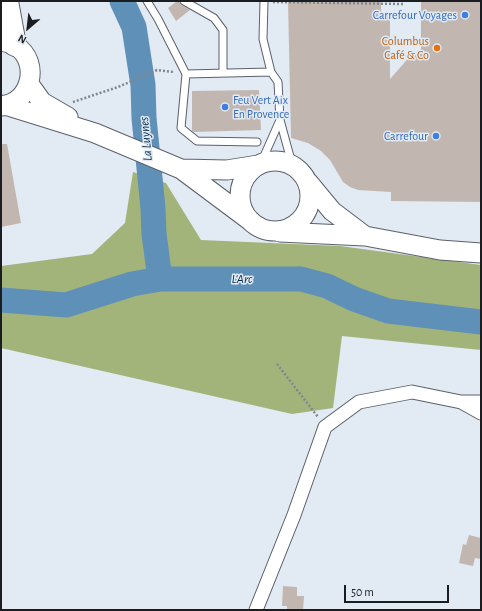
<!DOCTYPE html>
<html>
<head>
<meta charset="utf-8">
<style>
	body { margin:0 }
	#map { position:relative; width:482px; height:611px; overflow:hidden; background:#e2eaf4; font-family:"Alegreya Sans",sans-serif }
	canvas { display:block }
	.frame { position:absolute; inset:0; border:2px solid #1b1d21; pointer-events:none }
	.north { position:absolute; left:8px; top:8px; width:40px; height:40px; -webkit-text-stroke:3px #e2eaf4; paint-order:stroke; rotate:208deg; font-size:11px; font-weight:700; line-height:16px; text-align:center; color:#1b1d21 }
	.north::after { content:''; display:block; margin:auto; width:14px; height:18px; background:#1b1d21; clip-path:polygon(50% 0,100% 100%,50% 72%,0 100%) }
	.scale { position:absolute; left:344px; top:585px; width:105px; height:18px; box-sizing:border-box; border:2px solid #1b1d21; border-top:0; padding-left:5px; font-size:12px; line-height:14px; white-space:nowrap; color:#1b1d21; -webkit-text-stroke:3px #e2eaf4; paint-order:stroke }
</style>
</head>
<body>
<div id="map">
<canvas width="482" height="611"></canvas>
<div class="frame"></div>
<div class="north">N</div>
<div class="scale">50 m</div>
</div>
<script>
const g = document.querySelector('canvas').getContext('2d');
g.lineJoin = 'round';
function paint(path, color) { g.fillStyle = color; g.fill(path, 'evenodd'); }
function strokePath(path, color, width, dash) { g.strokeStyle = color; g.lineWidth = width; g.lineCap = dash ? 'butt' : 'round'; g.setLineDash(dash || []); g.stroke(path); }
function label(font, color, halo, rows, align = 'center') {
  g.font = font + ' "Alegreya Sans",sans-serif'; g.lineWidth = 3; g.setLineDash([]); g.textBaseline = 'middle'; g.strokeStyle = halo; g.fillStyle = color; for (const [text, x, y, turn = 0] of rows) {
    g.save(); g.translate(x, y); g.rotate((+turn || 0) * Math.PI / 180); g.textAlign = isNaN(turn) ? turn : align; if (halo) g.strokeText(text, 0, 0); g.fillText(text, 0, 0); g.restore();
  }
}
const forest = new Path2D(`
	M133,172L166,183L201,240L340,246L481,265V350L342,336L333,408L292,414L1,348V266L92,254L125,223Z`);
const river = new Path2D(`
	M122,1L134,27L143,85L144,118L153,208L154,234L160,279
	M1,300L66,305L132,284L160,279H301L327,286L354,299L388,311L481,322`);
const building = new Path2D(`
	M177,1H179L181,5L190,10L176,21L168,8Z
	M288,1H381V13H390V79L412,54H421V1H481V202L391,201V192L358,190L350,187L343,182L330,160L321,151L308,143L291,138Z
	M259,90L261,130L194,132L192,131V91Z
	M1,144H7L21,223L1,227Z
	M469,535L481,538V559L475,558L473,566L459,563L463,544L466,545Z
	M283,586L297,587V596H304L303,610H287V606H282Z`);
const path = new Path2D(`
	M273,2L403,4V1
	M73,102L118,87L157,70L174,72
	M277,364L318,417`);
const service = new Path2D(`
	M147,1L158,19L186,74L271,72
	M184,1L214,18L223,30V73
	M264,1L263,39L271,72L278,82L280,120L292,164
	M186,74L181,128L197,141L257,142
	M261,163L280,120`);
const minor = new Path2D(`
	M463,403L481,413
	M256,610L294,515L325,427L359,402L412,392L461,402H481`);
const secondary = new Path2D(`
	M1,41C5,42 12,43 16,46C41,62 31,104 1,106
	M29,84L42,102L68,117
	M5,105L95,133L181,169L252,222
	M240 196a35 35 0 1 1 70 0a35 35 0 1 1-70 0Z
	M181,169L227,170L258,165
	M308,182L332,211L365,236
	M280,232L365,236L440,250L481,253`);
const trunk = new Path2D(`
	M7,1L15,45`);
const markers = [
	[465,15,4,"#3f7fe0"],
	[437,48,4,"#e8710a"],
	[225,107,4,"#3f7fe0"],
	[436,136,4,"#3f7fe0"]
];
const shopNames = [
	["Carrefour Voyages",457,15],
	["Feu Vert Aix",233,100,"left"],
	["En Provence",233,114,"left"],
	["Carrefour",428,136]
];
const foodNames = [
	["Columbus",429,41],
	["Café & Co",429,55]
];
const waterNames = [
	["La Luynes",146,139,-95],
	["L'Arc",242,279]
];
paint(forest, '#a3b47b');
strokePath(river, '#5f90b8', 25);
paint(building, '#c2b7b0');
strokePath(service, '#5b616a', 9);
strokePath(minor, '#5b616a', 15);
strokePath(secondary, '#5b616a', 21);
strokePath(trunk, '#5b616a', 24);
strokePath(path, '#81868d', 2.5, [2, 2]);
strokePath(service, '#fff', 7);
strokePath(minor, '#fff', 13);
strokePath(secondary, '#fff', 19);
strokePath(trunk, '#fff', 22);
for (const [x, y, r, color] of markers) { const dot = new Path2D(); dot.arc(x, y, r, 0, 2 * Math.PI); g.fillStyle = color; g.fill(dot); strokePath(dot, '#e2eaf4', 1.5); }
label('12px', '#366cbe', '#e2eaf4', shopNames, 'right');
label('12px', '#c56008', '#e2eaf4', foodNames, 'right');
label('italic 13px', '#042c48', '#e2eaf4', waterNames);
</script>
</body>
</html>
